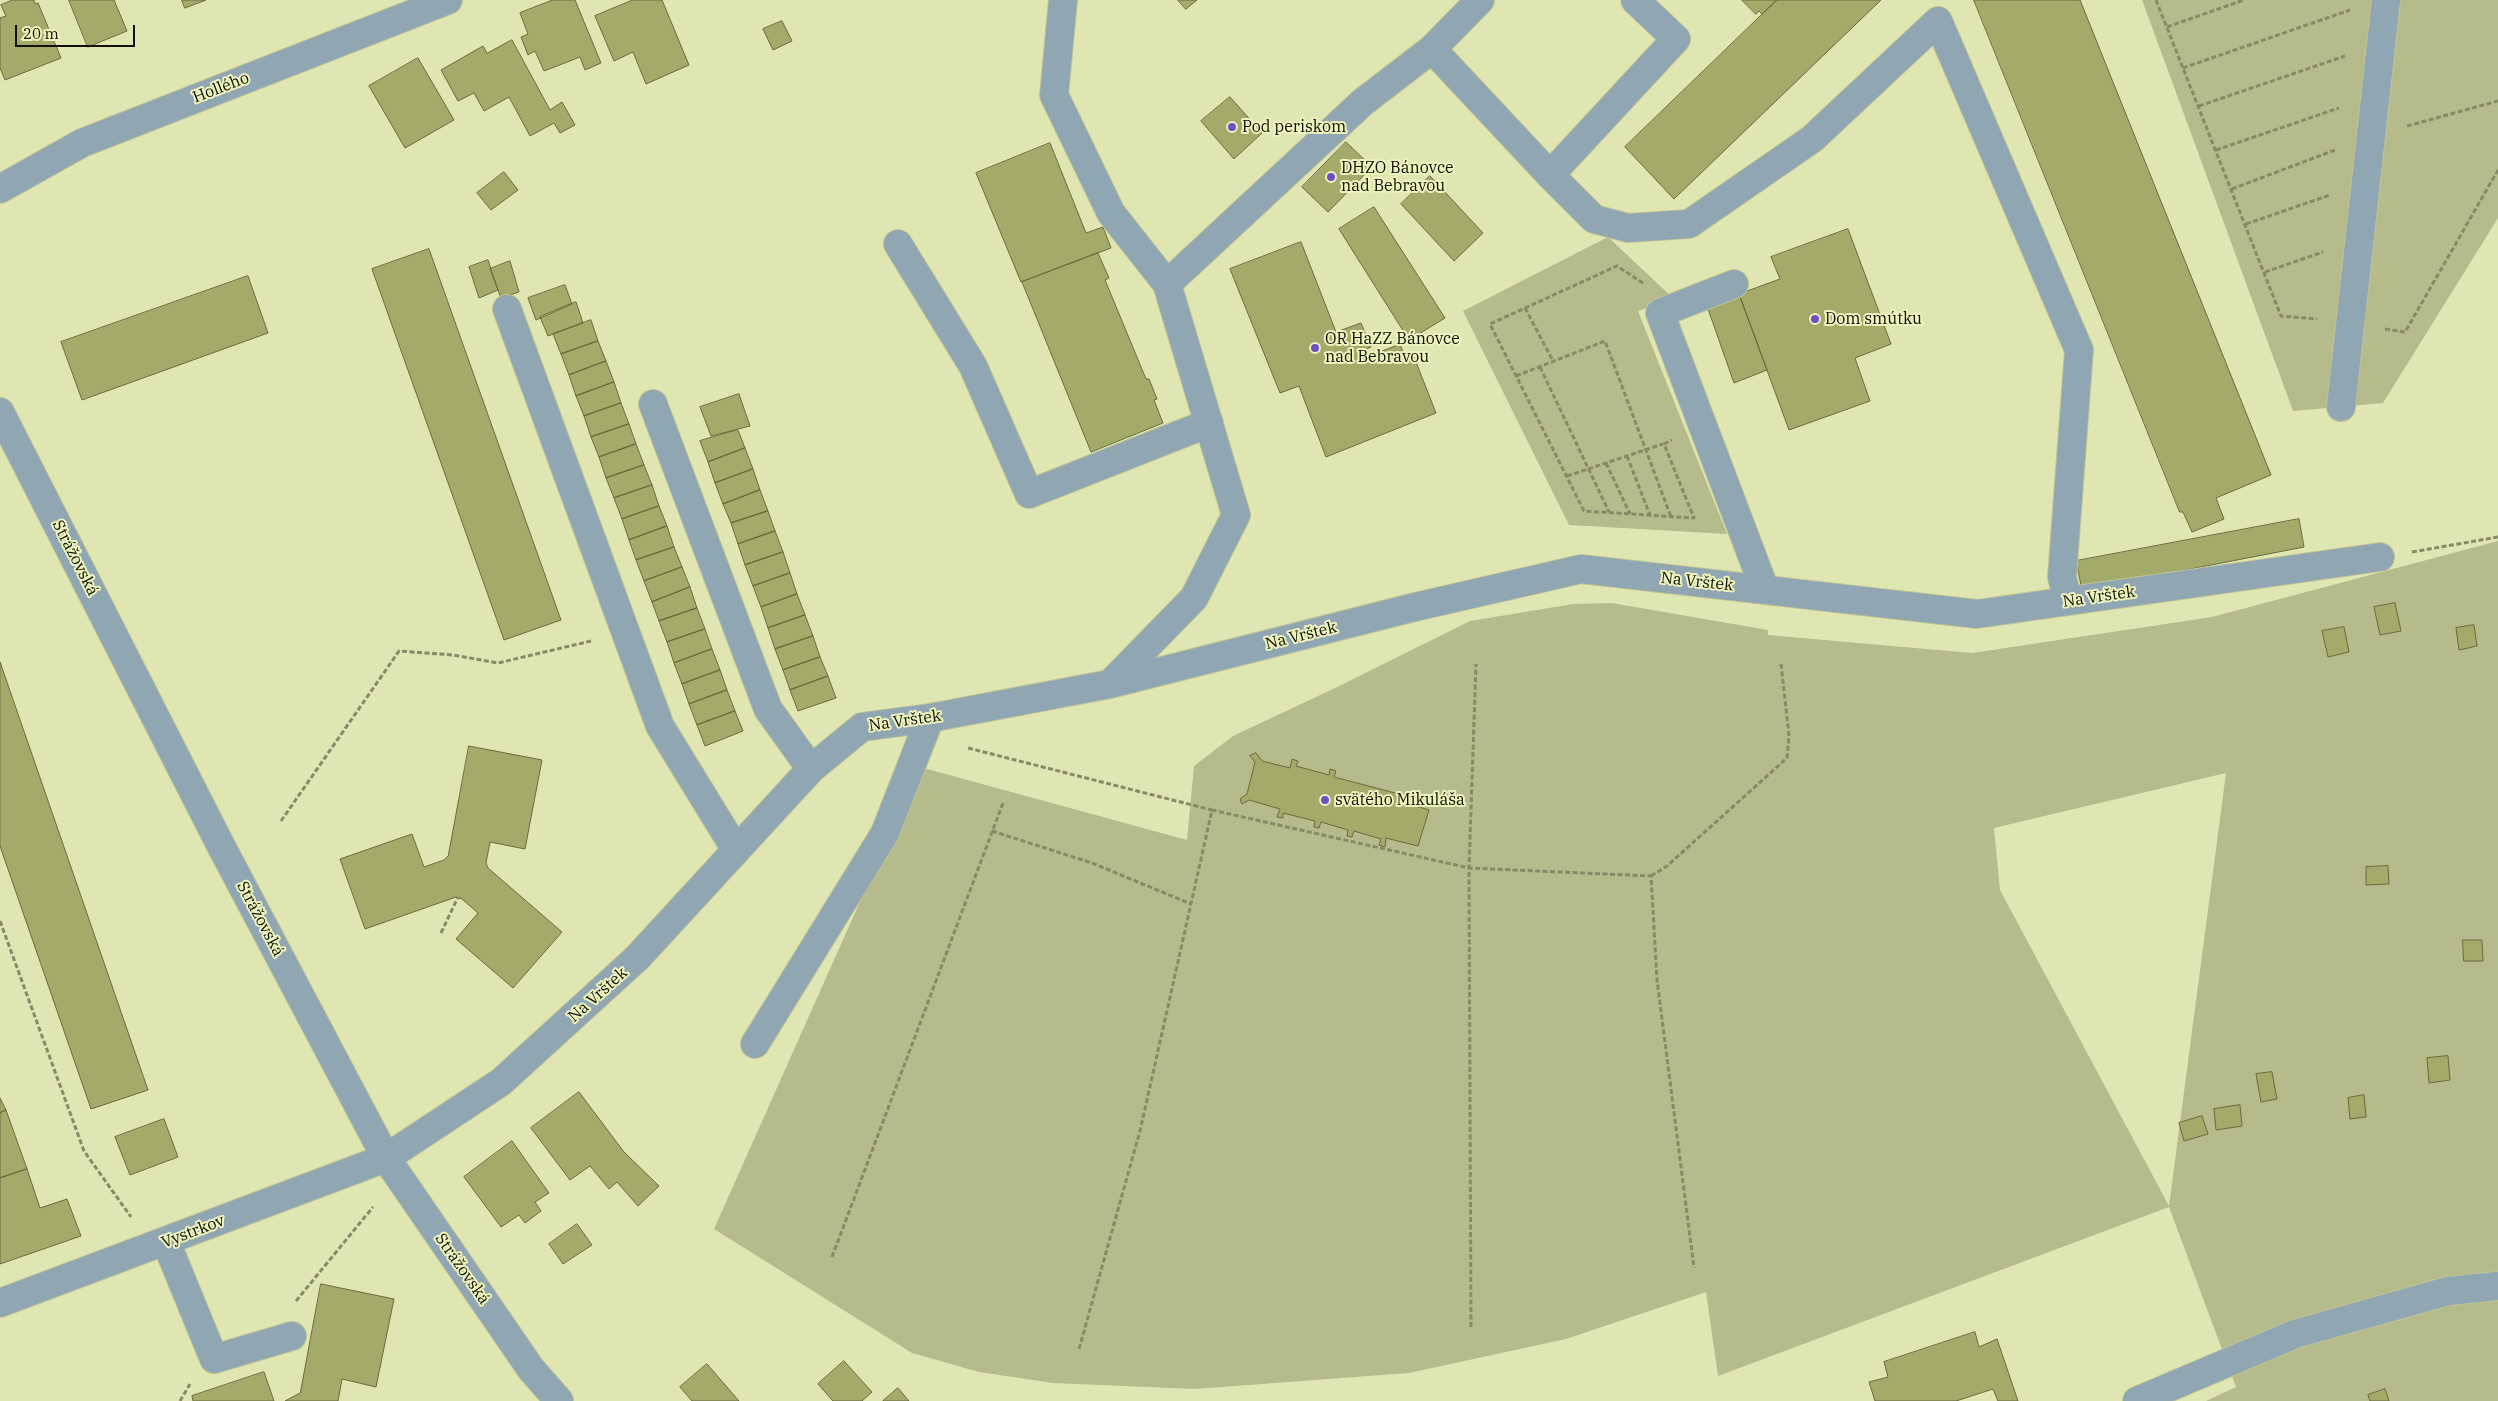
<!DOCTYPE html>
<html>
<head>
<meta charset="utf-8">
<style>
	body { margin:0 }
	#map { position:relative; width:2498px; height:1401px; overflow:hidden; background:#e0e6b2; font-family:"IBM Plex Serif",serif }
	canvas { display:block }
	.scale { position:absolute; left:15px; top:25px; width:120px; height:22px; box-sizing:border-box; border:2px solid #101101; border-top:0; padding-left:6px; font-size:15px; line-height:18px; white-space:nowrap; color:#101101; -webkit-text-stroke:4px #edf3be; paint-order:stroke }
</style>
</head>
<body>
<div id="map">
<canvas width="2498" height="1401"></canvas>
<div class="scale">20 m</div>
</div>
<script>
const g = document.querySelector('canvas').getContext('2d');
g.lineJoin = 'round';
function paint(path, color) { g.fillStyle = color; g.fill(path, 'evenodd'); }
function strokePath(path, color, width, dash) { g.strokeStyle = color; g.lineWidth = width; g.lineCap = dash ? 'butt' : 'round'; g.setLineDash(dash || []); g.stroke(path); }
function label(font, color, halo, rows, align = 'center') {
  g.font = font + ' "IBM Plex Serif",serif'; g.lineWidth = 4; g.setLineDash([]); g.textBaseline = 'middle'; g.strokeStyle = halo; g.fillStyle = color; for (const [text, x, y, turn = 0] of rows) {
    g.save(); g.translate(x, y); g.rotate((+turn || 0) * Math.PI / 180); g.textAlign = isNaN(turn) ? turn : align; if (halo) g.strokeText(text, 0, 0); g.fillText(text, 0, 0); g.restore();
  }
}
const green = new Path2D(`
	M2142,0H2498V218L2383,403L2293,411Z
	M1608,237L1674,299L1638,311L1727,534L1569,525L1463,311Z
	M2498,541V1401H2206L2236,1387L2169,1207L1718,1376L1706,1292L1566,1339L1409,1373L1195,1389L1053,1383L979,1372L912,1353L714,1229L920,767L1187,840L1194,766L1233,736L1333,689L1470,621L1573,604L1612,603L1768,630V635L1972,653L2212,617ZM2226,773L2169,1206L2000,890L1994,828Z`);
const building = new Path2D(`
	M13,0H34L35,4L38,3L61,58L5,80L0,68V18L6,16L1,5Z
	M69,0H114L127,31L88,47Z
	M182,0H206L185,8Z
	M553,0H575L601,63L585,70L580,57L544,71L535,51L528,55L521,37L528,34L520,13Z
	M633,0H662L689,65L646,84L633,52L614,61L595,16Z
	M1178,0H1197L1186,9Z
	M1742,0H1777L1762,14L1759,11L1756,14Z
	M1777,0H1881L1674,199L1625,147Z
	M1974,0H2080L2271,475L2216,498L2224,519L2192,532L2183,512H2180Z
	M782,21L792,41L773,50L763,29Z
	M512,40L550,110L562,102L575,125L560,133L554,123L530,136L509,97L484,111L474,93L458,101L441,70L483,46L487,53Z
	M418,58L454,120L405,148L369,86Z
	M1230,97L1262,133L1234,159L1201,121Z
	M1346,142L1372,167L1328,212L1302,187Z
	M1050,143L1086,233L1103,227L1111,248L1021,282L976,173Z
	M504,172L518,190L491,210L477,193Z
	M1430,176L1483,233L1454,261L1401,204Z
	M1374,207L1445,318L1409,340L1339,229Z
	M1848,229L1891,344L1855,358L1870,401L1789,430L1739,294L1780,279L1771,257Z
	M1301,242L1336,332L1361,323L1371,347L1364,350L1367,357L1400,344L1406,360L1414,357L1436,413L1326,457L1299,386L1280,393L1230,269Z
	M429,249L561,620L504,640L372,269Z
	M1098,253L1109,278L1105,280L1146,379H1149L1157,399L1154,400L1163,423L1091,452L1022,282Z
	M488,260L498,290L479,298L469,267Z
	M510,261L519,292L501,298L490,269Z
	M248,276L268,333L82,400L61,342Z
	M565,285L572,304L536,320L528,298Z
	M1739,294L1767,370L1734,383L1707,306Z
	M576,302L583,323L548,336L540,317Z
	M591,320L598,341L561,354L553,334Z
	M598,341L606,361L569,375L561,354Z
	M606,361L614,382L576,396L569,375Z
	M614,382L621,403L584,416L576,396Z
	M739,394L750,426L711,436L700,407Z
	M621,403L629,424L591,437L584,416Z
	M629,424L636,444L599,457L591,437Z
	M738,430L745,448L708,462L700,441Z
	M636,444L644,465L606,478L599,457Z
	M745,448L753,469L715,483L708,462Z
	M644,465L652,485L614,498L606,478Z
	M753,469L760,490L723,504L715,483Z
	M652,485L659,506L622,519L614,498Z
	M760,490L768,511L731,523L723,504Z
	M659,506L667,526L629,540L622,519Z
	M768,511L775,531L738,544L731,523Z
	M2299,519L2304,547L2082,590L2076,561Z
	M667,526L674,547L636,560L629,540Z
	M775,531L783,552L745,565L738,544Z
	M674,547L682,567L644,581L636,560Z
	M783,552L790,573L753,586L745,565Z
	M682,567L690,587L652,602L644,581Z
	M790,573L797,594L761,607L753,586Z
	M690,587L697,608L659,621L652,602Z
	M797,594L805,615L768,628L761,607Z
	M2395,603L2401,631L2380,635L2374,607Z
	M697,608L705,629L667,642L659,621Z
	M805,615L813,636L775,649L768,628Z
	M2474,625L2477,646L2459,650L2456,628Z
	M2344,627L2349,652L2328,657L2322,631Z
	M705,629L712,649L674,663L667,642Z
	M813,636L820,657L783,670L775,649Z
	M712,649L720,670L682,684L674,663Z
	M820,657L828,676L790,690L783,670Z
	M0,662L148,1090L91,1109L0,846Z
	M720,670L727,690L689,704L682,684Z
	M828,676L836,698L798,711L790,690Z
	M727,690L735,711L697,725L689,704Z
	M735,711L743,731L705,746L697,725Z
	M469,746L542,760L525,849L490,842L486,863L488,868L562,932L513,988L456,939L478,913L462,899L456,897L365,929L340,859L412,834L424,867L444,860L448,856Z
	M1256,753L1262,761L1290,768L1292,759L1298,761L1296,766L1329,775L1330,769L1336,771L1334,777L1399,794L1401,795L1399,801L1429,810L1418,846L1386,838L1385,847L1379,845L1381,839L1354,831L1352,837L1347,836L1348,830L1321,822L1319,828L1314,827L1315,821L1283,813V818L1277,817L1280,809L1249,800L1242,804L1240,799L1247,794L1255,762L1250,756Z
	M2388,866L2389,884L2366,885V867Z
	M2463,940H2482L2483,961H2464Z
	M2448,1056L2450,1080L2429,1083L2427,1058Z
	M2272,1072L2277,1099L2261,1102L2256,1074Z
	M579,1092L624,1152L659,1186L638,1206L617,1182L609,1189L590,1166L570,1180L531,1128Z
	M2364,1095L2366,1117L2350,1119L2348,1098Z
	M0,1098L6,1110L0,1113Z
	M2240,1105L2242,1126L2216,1130L2214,1109Z
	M6,1110L27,1169L0,1178V1113Z
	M2202,1116L2208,1134L2184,1141L2179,1123Z
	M164,1119L178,1157L130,1175L115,1137Z
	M512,1141L549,1193L535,1202L541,1211L525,1223L519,1215L501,1227L464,1177Z
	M27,1169L40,1208L67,1199L81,1236L0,1264V1178Z
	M577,1224L592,1245L563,1264L549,1244Z
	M321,1284L394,1299L376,1387L342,1379L338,1401H285L300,1393Z
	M1975,1332L1979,1347L1997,1339L2018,1401H1998L1993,1389L1956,1401H1875L1869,1382L1888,1377L1884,1362Z
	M844,1361L872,1392L862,1401H833L818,1384Z
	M707,1364L739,1401H692L680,1387Z
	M264,1372L274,1401H193L192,1396Z
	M898,1388L909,1401H883Z
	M2385,1389L2389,1401H2370L2368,1395Z`);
const path = new Path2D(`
	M2156,0L2281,316L2317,319
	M2167,27L2244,0
	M2183,68L2350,10
	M2199,106L2345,56
	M2407,126L2498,101
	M2216,150L2339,108
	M2232,189L2335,150
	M2246,224L2330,195
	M2265,272L2323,252
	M1643,283L1617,266L1490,324L1584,511L1694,518L1664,444L1672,440
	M1525,308L1553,361
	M2385,329L2405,332L2498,170
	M1540,367L1609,512
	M1516,376L1605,341L1671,517
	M1627,456L1650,515
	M1606,463L1630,514
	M1567,476L1663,444
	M2412,552L2498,537
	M968,748L1212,810
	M281,821L399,651L453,655L498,663L591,641
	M992,831L1092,863L1191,904
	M1651,876L1667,866L1787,758L1789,736L1781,663
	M0,921L84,1151L131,1217
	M441,933L458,897
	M832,1257L1003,803
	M296,1301L373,1207
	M1471,1327L1469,868L1476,664
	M1079,1349L1140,1131L1212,810L1469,868L1651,876L1657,980L1694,1268
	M180,1401L190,1384`);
const minor = new Path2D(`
	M1063,0L1054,95L1111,213L1167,284
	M1432,49L1550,175L1676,39L1635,0
	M1550,175L1594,219L1628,228L1689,224L1812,139L1938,21L2079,350L2062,577L2068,601
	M0,189L82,143L448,0
	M898,244L973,366L1029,494L1209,423
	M1734,284L1660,313L1765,590
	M507,309L660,726L736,850
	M653,404L768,709L811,769
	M2341,407L2386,0
	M0,412L220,844L386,1158L531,1369L559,1401
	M1110,684L1194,598L1236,515L1167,284L1363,102L1432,49L1480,0
	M755,1044L885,833L930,718
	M166,1242L214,1359L292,1336
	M0,1303L386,1158L501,1082L637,958L811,769L862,727L930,718L1110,684L1415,607L1581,569L1977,614L2380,557
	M2137,1401L2295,1334L2448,1291L2498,1286`);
const markers = [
	[1232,127,5,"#714dc6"],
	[1331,177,5,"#714dc6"],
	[1815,319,5,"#714dc6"],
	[1315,348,5,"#714dc6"],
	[1325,800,5,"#714dc6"]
];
const streetNames = [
	["Hollého",221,88,-21],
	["Strážovská",75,558,63],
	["Na Vrštek",1697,582,6],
	["Na Vrštek",2099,597,-8],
	["Na Vrštek",1301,636,-14],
	["Na Vrštek",905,721,-8],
	["Strážovská",260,919,62],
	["Na Vrštek",598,995,-42],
	["Vystrkov",193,1232,-21],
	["Strážovská",462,1269,55]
];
const poiNames = [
	["Pod periskom",1242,127],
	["DHZO Bánovce",1341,168],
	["nad Bebravou",1341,186],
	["Dom smútku",1825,319],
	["OR HaZZ Bánovce",1325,339],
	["nad Bebravou",1325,357],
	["svätého Mikuláša",1335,800]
];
paint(green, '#b6bb8c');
paint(building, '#a4aa6a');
strokePath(building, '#686c3c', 1);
strokePath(minor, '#bfc496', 30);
strokePath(path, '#868a65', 3, [5, 2.5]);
strokePath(minor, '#90a6b2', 28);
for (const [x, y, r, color] of markers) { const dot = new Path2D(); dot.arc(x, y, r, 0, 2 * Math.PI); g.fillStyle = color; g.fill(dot); strokePath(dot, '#edf3be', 2); }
label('16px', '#101101', '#edf3be', streetNames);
label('16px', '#101101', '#edf3be', poiNames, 'left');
</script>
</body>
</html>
